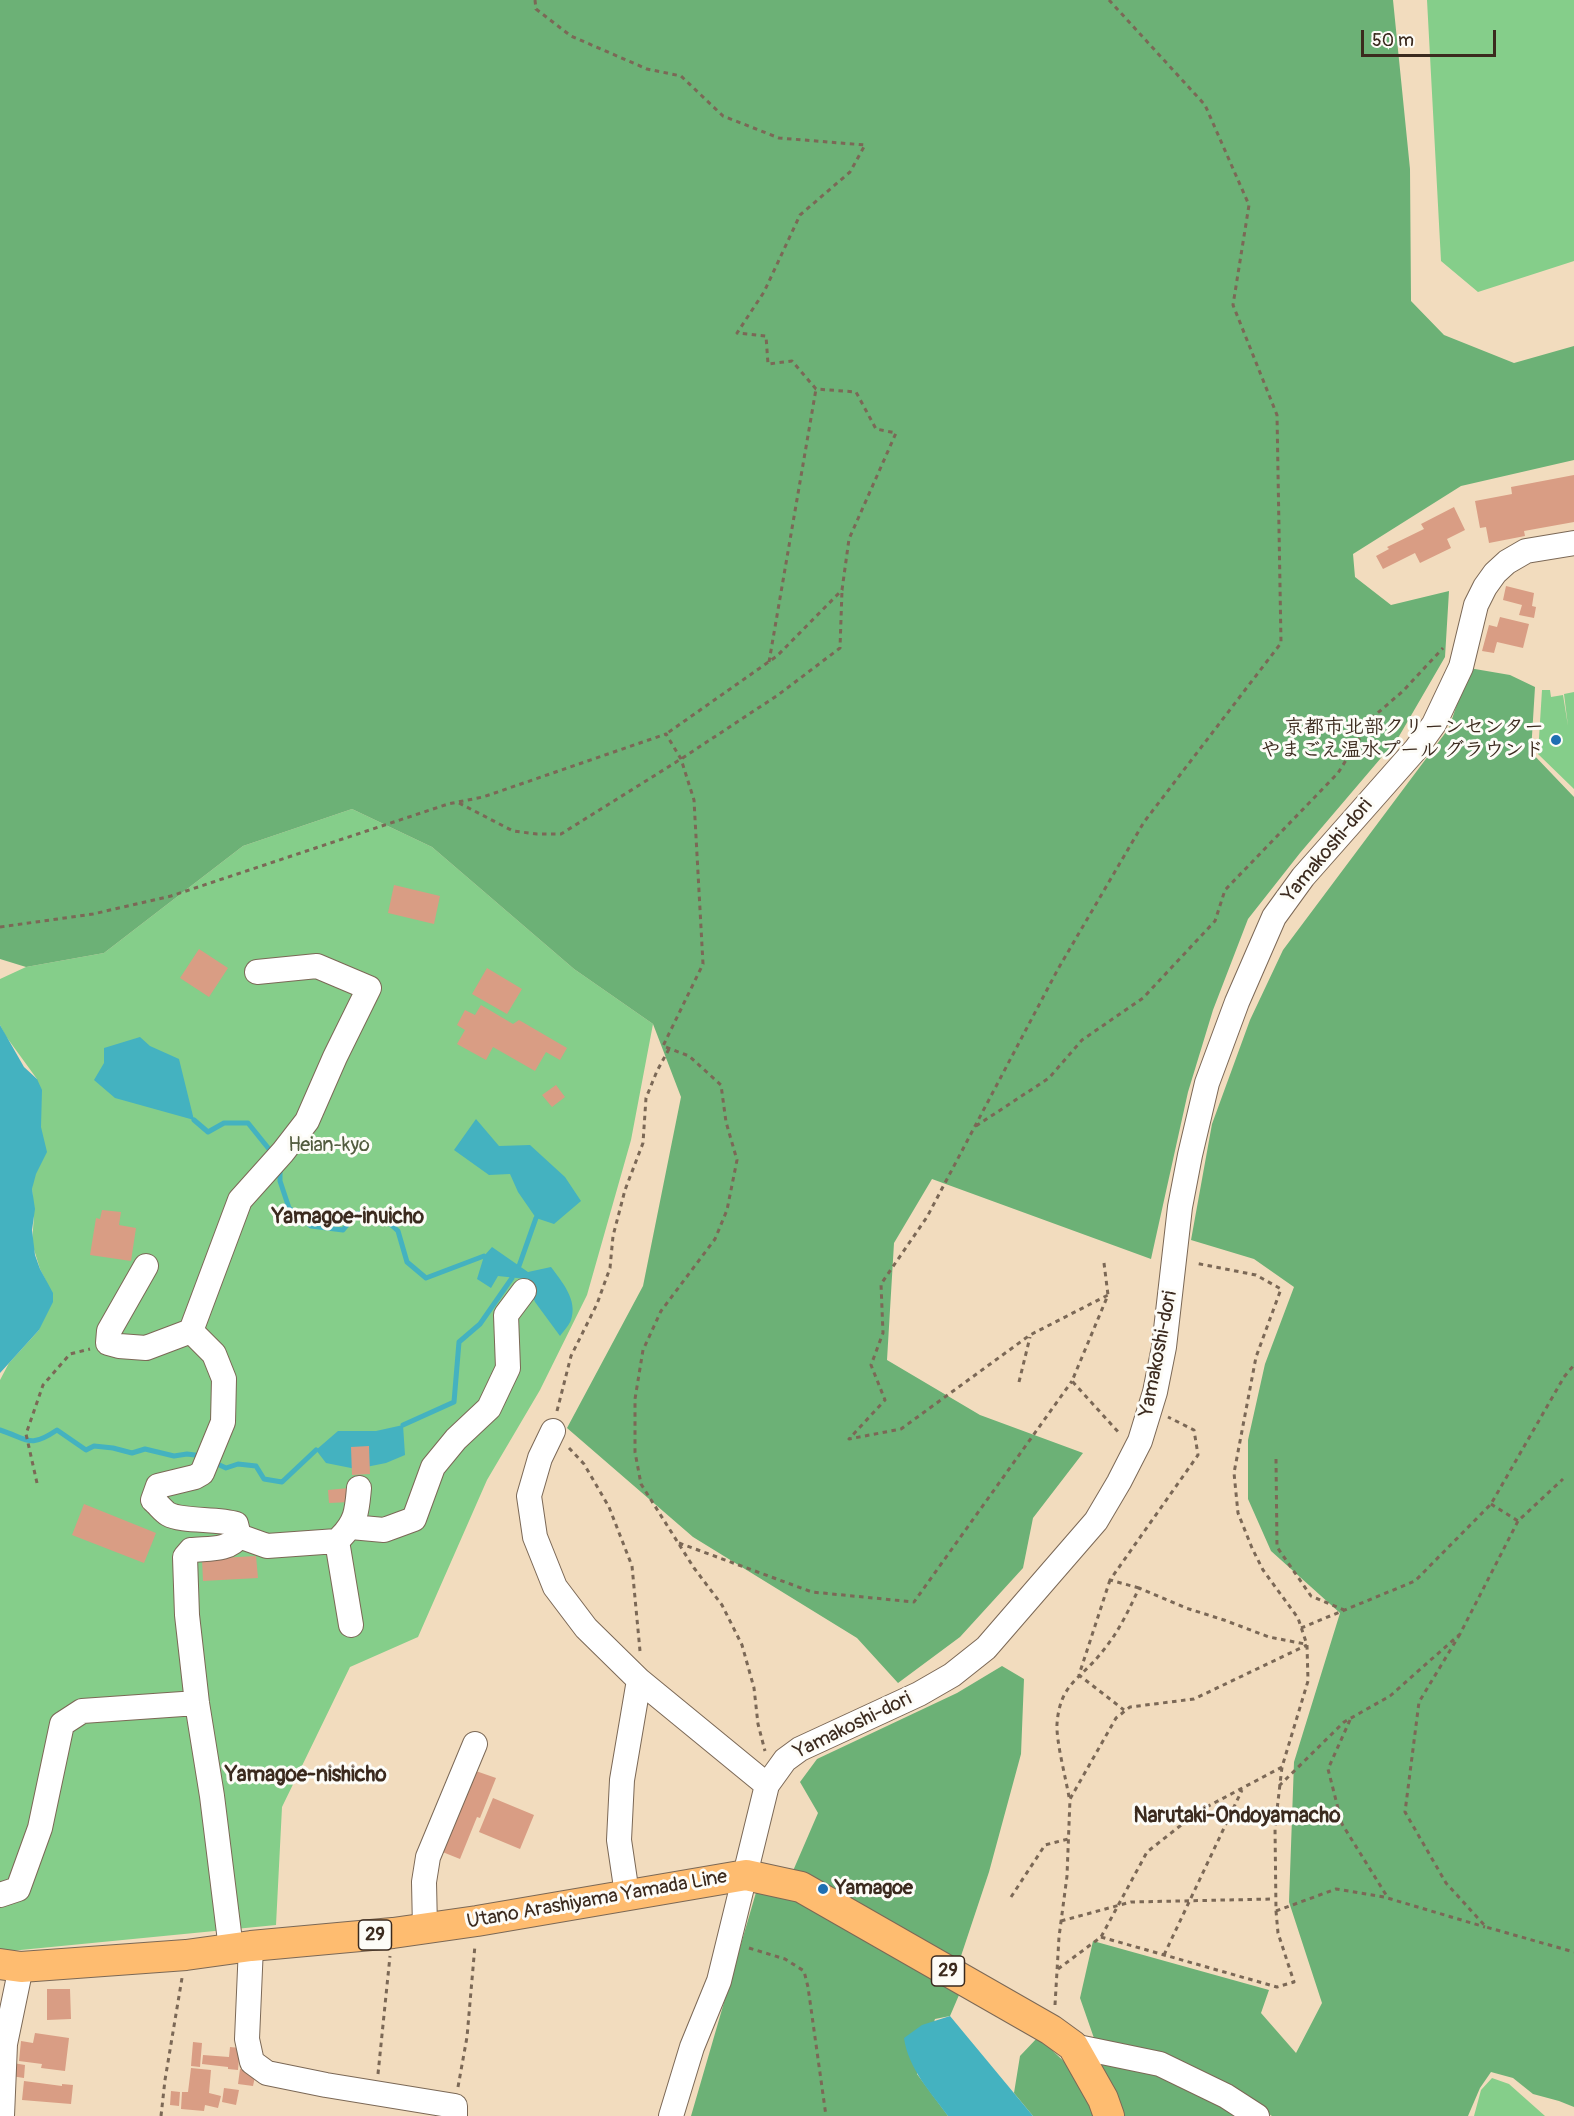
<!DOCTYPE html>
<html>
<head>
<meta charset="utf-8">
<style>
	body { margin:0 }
	#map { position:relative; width:1574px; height:2116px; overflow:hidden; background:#f2dcbe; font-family:Pangolin,sans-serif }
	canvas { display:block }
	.scale { position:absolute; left:1361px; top:30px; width:135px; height:27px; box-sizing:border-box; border:3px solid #3b2a1e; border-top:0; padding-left:8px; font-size:18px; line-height:21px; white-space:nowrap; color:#3b2a1e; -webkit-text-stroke:4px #fdfcf7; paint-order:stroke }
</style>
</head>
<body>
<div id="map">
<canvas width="1574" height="2116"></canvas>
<div class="scale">50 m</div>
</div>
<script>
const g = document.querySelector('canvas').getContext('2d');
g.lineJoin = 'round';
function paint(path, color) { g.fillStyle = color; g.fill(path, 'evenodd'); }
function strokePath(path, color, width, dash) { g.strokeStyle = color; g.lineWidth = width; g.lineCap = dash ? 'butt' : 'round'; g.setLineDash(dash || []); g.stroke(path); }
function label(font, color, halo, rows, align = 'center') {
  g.font = font + ' Pangolin,"Klee One",sans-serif'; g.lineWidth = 6; g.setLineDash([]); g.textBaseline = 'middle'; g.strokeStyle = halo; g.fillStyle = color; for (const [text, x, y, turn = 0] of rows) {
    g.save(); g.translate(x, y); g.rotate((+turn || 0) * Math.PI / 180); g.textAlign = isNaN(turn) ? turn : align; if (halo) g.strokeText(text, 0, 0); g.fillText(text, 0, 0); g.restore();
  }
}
const green = new Path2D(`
	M1427,0H1574V261L1478,292L1441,261Z
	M1542,690H1550L1551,697L1563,695L1568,726L1564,694L1574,692V789L1538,754Z
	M352,809L432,847L574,969L653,1024L631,1140L587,1295L540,1390L487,1480L418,1637L350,1667L282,1807L276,1925L0,1952V1380L9,1363L39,1330L46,1281L40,1269L32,1243L34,1216L32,1189L37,1079L5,1035L0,1025V979L26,967L104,953L243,846Z
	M1492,2078L1509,2084L1545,2116H1474L1481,2090Z`);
const forest = new Path2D(`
	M0,0H1393L1410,169L1411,301L1444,335L1514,363L1574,346V460L1461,486L1353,554L1355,577L1391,605L1449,591L1445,657L1398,738L1300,853L1248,919L1213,1010L1188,1092L1151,1259L932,1179L894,1243L887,1360L980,1415L1083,1453L1033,1518L1023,1568L960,1637L898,1683L857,1638L693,1537L567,1428L643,1286L681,1097L653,1024L574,969L432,847L352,809L243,846L104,953L26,967L0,959Z
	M1469,668L1510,675L1535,687L1531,752L1574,797V2107L1559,2101L1533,2094L1513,2078L1491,2072L1480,2088L1468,2116H1272L1229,2089L1095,2041L1080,1998L1093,1941L1269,1990L1261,2013L1296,2053L1322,2003L1289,1902L1294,1762L1340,1613L1271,1551L1248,1499V1440L1265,1364L1294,1287L1254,1259L1191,1240L1212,1124L1250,1020L1283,950L1449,728Z
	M1002,1666L1024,1679L1021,1754L989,1872L950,1989L959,1995L950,2016L935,2019L917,2074L948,2116H691L757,1889L783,1894L818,1813L800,1782L817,1759L957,1693Z
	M1038,2037L1088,2084L1100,2116H1033L1014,2093L1020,2056Z
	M1098,2061L1157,2072L1242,2116H1121Z`);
const water = new Path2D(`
	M0,1025L24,1067L37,1079L42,1090L41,1127L47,1152L36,1174L32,1189L35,1209L32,1230L35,1255L40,1269L53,1293V1302L39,1330L0,1373Z
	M140,1037L150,1046L179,1059L194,1120L115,1098L94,1080L104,1063V1048Z
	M476,1119L499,1146L530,1145L565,1177L581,1201L554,1224L536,1218L518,1192L510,1174L489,1175L454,1150Z
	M492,1247L528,1272L551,1267C562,1282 578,1300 571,1320C569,1325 564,1331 560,1336L535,1302L526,1279L498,1276L491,1288L477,1279L484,1256Z
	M403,1425L405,1455L386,1463L356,1469L326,1463L316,1450L338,1431H376Z
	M950,2016L1033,2116H948C931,2093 908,2068 904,2038L922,2025Z`);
const stream = new Path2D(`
	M194,1120L208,1132L224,1123H248L273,1154
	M280,1168V1181L289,1208L311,1226L343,1230L356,1214L377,1212L398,1231L407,1262L426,1278L484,1256
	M519,1266L536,1218
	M403,1425L454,1402L459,1342L480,1324L512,1278
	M0,1430C28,1439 29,1449 57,1430L86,1450L94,1446L113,1448L132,1453L145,1449L174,1456L187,1454L203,1456
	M213,1462L226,1468L238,1464L256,1466L264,1479L282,1482L316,1450`);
const building = new Path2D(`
	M1574,475V522L1524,531L1525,536L1489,543L1486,527L1480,528L1475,501L1512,494L1511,487Z
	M1454,507L1465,530L1447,539L1451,548L1420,563L1415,553L1383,569L1376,556L1389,549L1387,547L1424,529L1421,524Z
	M1506,586L1534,593L1532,606L1536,607L1534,618L1519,615L1522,605L1503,600Z
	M1500,617L1529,624L1523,648L1497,642L1494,653L1482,651L1489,625L1497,627Z
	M394,885L440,896L434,924L388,913Z
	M199,949L228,968L209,997L180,978Z
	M487,968L522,989L507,1014L472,994Z
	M481,1005L513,1024L519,1020L567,1048L560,1060L546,1052L535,1071L493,1047L486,1060L457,1044L465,1030L457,1025L465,1010L475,1015Z
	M556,1085L565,1097L552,1107L542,1095Z
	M102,1210L121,1212L119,1225L136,1228L131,1261L90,1255L96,1218L100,1219Z
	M369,1446L370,1474L352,1475L351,1447Z
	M349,1488L350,1502L329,1503L328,1490Z
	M84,1504L156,1533L144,1563L72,1535Z
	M256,1556L258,1578L203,1581L202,1559Z
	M473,1770L496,1778L480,1818L477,1817L460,1859L440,1851Z
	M493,1798L534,1815L520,1849L479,1832Z
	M47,1989H70L71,2019L47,2020Z
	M35,2033L69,2038L65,2071L41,2068L42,2064L19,2061L21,2041L33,2043Z
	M193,2042L202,2043L200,2067L191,2066Z
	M230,2047L240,2048L238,2070L228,2069V2067L202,2064L203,2055L229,2057Z
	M13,2063L25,2065L24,2078L11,2076Z
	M191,2068L211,2070L209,2093L221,2096L218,2108L205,2105L204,2111L181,2109L182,2092H188Z
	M240,2069L256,2072L253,2086L238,2084Z
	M24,2081L62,2086V2084L73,2085L71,2104L22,2100Z
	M224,2088L239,2090L236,2105L222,2102Z
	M171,2091L180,2092L179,2106L170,2105Z`);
const path = new Path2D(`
	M535,0L536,9L571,36L647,69L681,76L723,116L779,138L865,145L850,172L800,215L764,292L737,333L766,336L768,364L792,361L816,389L856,392L876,429L896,433L849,539L842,590L777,656L666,734
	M1109,0L1205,105L1249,205L1233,305L1277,415L1281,643L1144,822L1058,969L927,1217L881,1284L883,1333L871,1365L885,1400L849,1439L901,1429L1030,1335L1108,1295L1072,1381L1120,1434
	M769,662L816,389
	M459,803L513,831L537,834H561L681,759L778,695L840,648L842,590
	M0,927L93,914L171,896L448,804L483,797L666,734L681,759L694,800L703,964L663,1046L689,1056L721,1085L726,1122L737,1160L727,1210L715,1239L661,1311L643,1350L635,1399V1452L641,1484L694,1568L722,1605L742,1645L754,1688L758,1724L765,1751
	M976,1126L1049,1078L1082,1040L1143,998L1215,921L1225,890L1338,773L1373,717L1403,691L1443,648
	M1104,1263L1108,1295
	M1019,1382L1030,1337
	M557,1411L571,1356L597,1304L610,1268L613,1236L625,1190L643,1143L646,1098L657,1071L669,1049
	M569,1448L584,1464L609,1507L632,1566L640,1651
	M1276,1459L1277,1547L1311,1596L1344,1610
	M37,1483L26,1434L43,1385L70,1354L90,1349
	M1491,1504L1518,1521L1563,1479
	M679,1543L812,1592L914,1602L1072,1381
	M1110,1580L1079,1675L1124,1710
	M1139,1588L1110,1580L1198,1455L1194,1430L1168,1417
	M1301,1628L1415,1581L1491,1504L1564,1377L1574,1365
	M1460,1634L1419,1702L1405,1812L1446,1883L1486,1927L1574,1952
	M1350,1720L1328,1769L1342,1824L1388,1898
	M1279,1786L1344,1722L1390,1696L1460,1634L1518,1521
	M1069,1797C1066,1779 1056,1741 1057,1724C1060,1683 1080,1680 1102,1652C1118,1633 1129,1610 1139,1588L1186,1608L1224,1620L1269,1637L1305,1644
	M1011,1897L1045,1845L1068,1839
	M1276,1911L1336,1889L1384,1897L1485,1927
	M1061,1921L1131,1902L1274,1899
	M1101,1937L1277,1987L1294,1982L1278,1933L1276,1911L1275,1827L1282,1767L1308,1681L1307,1645L1298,1618L1263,1570L1252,1548L1238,1513L1234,1473L1256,1357L1281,1289L1256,1275L1195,1263
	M749,1948L785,1959L804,1971L808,1987L826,2116
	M1164,1955L1242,1790
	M1058,1969L1101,1937L1147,1852L1199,1811L1282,1767
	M1055,2005L1059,1937L1067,1876L1070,1799L1116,1718L1130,1707L1194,1699L1307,1645
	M378,2074L390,1956
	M458,2087L467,2037L475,1945
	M161,2116L165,2080L182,1978`);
const minor = new Path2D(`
	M146,1266L109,1331L108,1343L119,1346L146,1348L191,1331
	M553,1431L540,1458L529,1496L535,1537L555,1587L586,1628L639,1680L767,1785
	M351,1527L384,1530L414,1519L433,1467L456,1439L489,1408L508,1368L506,1315L524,1291
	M239,1536L267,1546L337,1541L351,1625
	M341,1537C357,1521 357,1509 359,1488
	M627,1894L619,1840L622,1780L639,1680
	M0,1895L18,1889L40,1828L62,1724L82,1711L197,1703
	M425,1928L424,1882L428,1857L475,1744
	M251,1946L247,2039L252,2062L267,2073L326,2085L455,2106V2116
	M231,1949L212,1796L197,1703L187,1615L185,1557L191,1550C208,1548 229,1551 239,1536L236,1524C217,1518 182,1522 168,1514C163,1511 158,1504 153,1500L158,1486L195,1477L202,1473L223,1422L224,1379L214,1354L191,1331L240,1200L283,1152L307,1121L335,1057L369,988L317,966L257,972
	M1073,2046L1160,2064L1226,2096L1257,2116
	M2,2116L5,2044L21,1967
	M671,2116L692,2047L719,1981L767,1785L785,1760L800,1749L919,1694L952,1675L986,1648L1096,1521L1119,1482L1140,1441L1155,1392L1164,1347L1180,1207L1190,1155L1207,1083L1237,1002L1274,917L1303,877L1416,749L1434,724L1461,667L1476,605L1485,587L1495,573L1507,562L1526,551L1574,543`);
const major = new Path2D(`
	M0,1964L21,1967L186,1955L251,1946L393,1933L477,1921L746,1875L801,1887L1051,2030L1073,2046L1103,2099L1109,2116`);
const markers = [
	[1556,740,6,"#1f6fb2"],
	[823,1889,6,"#1f6fb2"]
];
const shields = [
	[375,1935,33],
	[948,1971,33]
];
const shieldNames = [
	["29",375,1935],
	["29",948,1971]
];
const poiNames = [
	["京都市北部クリーンセンター",1544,728],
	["やまごえ温水プール グラウンド",1544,751],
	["Yamagoe",835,1889,"left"]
];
const streetNames = [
	["Yamakoshi-dori",1328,851,-50],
	["Yamakoshi-dori",1159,1354,-79],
	["Yamakoshi-dori",853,1726,-26],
	["Utano Arashiyama Yamada Line",597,1900,-10]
];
const parkNames = [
	["Heian-kyo",329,1146]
];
const neighbourhoodNames = [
	["Yamagoe-inuicho",348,1218],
	["Yamagoe-nishicho",306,1776],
	["Narutaki-Ondoyamacho",1237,1817]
];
paint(green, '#85ce8a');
paint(forest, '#6cb176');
paint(water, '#44b2c0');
strokePath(stream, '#44b2c0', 5);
paint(building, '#d99d84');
strokePath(minor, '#7b6856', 26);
strokePath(major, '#7b6856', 32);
strokePath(path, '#7b6856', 3, [4.5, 4.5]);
strokePath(minor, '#fff', 24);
strokePath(major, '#febc70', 30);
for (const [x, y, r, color] of markers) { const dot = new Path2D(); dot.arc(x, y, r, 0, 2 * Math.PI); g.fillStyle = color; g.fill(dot); strokePath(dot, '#fdfcf7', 2); }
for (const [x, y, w] of shields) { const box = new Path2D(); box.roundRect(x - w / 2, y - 15, w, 30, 4.5); g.fillStyle = '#fdfcf7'; g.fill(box); strokePath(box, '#3b2a1e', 1.5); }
label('bold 18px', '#3b2a1e', null, shieldNames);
label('bold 20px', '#3b2a1e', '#fdfcf7', poiNames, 'right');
label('20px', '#3b2a1e', '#fdfcf7', streetNames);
label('20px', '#515b3e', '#fdfcf7', parkNames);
label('bold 21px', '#3b2a1e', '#fdfcf7', neighbourhoodNames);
</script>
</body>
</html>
